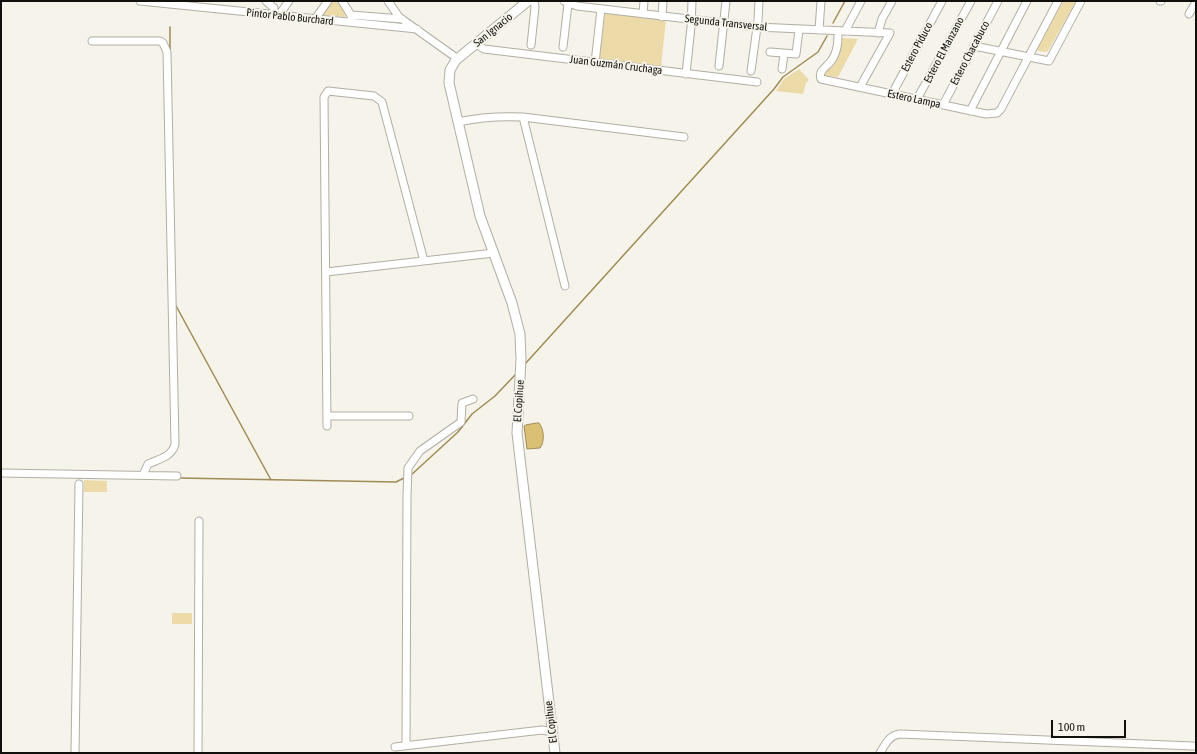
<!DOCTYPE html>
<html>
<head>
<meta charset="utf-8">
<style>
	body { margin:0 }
	#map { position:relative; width:1197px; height:754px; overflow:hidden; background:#f6f3ea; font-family:"Asap Condensed",sans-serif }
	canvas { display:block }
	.frame { position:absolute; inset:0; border:2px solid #11100d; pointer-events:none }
	.scale { position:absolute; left:1051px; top:720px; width:75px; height:18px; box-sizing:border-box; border:2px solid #11100d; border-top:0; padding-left:5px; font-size:12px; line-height:14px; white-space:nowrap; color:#11100d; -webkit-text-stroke:3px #f6f3ea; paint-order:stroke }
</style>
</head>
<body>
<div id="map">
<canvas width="1197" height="754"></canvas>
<div class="frame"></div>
<div class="scale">100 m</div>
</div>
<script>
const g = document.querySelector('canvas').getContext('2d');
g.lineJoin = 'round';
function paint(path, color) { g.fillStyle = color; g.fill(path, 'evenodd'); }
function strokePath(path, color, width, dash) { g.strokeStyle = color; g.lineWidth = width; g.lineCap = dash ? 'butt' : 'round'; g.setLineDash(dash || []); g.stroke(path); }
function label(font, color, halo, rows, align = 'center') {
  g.font = font + ' "Asap Condensed",sans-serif'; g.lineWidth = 4; g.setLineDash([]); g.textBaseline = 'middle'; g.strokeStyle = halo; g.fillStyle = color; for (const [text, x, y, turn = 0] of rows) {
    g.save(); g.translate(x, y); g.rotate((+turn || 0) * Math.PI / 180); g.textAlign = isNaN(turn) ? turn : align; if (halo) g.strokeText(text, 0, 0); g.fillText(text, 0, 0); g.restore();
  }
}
const green = new Path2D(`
	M331,1H338L346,14L345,17L320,15Z
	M1063,1H1076L1048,51L1046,52L1038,51L1037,48Z
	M605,13L666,20L661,67L599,60Z
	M842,38L858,39L838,77L826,76L824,74L825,71L834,65L838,58Z
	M799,69L809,80L806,83L803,94L776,91L784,79Z
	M84,480L107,481V492H84Z
	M172,613H192V624H172Z`);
const water = new Path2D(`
	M537,423H539C544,429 545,442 540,448L527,449L524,426L526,425Z`);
const stream = new Path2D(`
	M833,23L845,1
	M170,27V53
	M175,304L271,480
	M525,364L774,89L783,77L818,52L827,36
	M410,476L458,432L472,414L495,396L516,374
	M179,478L396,482L404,478`);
const minor = new Path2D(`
	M140,1L417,29
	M266,1L274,8V15
	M342,1L351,15V18
	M388,1L399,17L458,59
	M564,1L577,6L757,27L890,33L860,87
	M1160,1H1161
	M643,14L644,1
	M1189,14L1196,2
	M279,15L289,1
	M351,15L402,19
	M662,17L663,1
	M315,19L328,1
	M819,30L821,1
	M838,31C838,41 838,52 831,61C827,67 818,70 821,79L986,114L997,113L1001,109L1058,1
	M845,31L861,1
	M878,33L882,19L892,1
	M92,41H160L163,43L167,52L175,444C172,457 159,459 148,464L143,475
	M476,44L484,49L757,82
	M531,45L535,7L534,1
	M974,46L1049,61L1081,1
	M563,47L568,4
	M770,52L796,54L799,30
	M595,63L601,9
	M719,66L726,1
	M782,69L784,54
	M751,71L758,20L759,1
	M686,74L691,27L692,1
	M892,94L942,1
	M917,99L971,1
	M943,105L998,1
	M970,111L1027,1
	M523,117L565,286
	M458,122C481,117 499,116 523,117L684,137
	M326,272L494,253
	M327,416H409
	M327,426L324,97L328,91L374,96L382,102L424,261
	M1,473L177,476
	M406,745L407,495L408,468L420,451L461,422L462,403L473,399
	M395,747L542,730L552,732
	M75,753L79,484
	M198,753L199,521
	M880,753C885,745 889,735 900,734L1193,746`);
const major = new Path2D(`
	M528,1L456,60L450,70L449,83L480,216L512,303L520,334L521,359L517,433L555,753`);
const streetNames = [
	["Pintor Pablo Burchard",290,17,6],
	["Segunda Transversal",726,23,6],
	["San Ignacio",493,30,-39],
	["Estero Piduco",917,47,-62],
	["Estero El Manzano",944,50,-62],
	["Estero Chacabuco",970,53,-62],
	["Juan Guzmán Cruchaga",616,65,7],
	["Estero Lampa",914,99,12],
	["El Copihue",519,401,-86],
	["El Copihue",551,722,-97]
];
paint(green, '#ecdaa8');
paint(water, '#dac074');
strokePath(water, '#9e8b55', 1);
strokePath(stream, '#9e8b55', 1.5);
strokePath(minor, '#b1aea5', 9);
strokePath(major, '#b1aea5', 11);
strokePath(minor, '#fff', 7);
strokePath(major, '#fff', 9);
label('11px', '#11100d', '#f6f3ea', streetNames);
</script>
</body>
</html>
